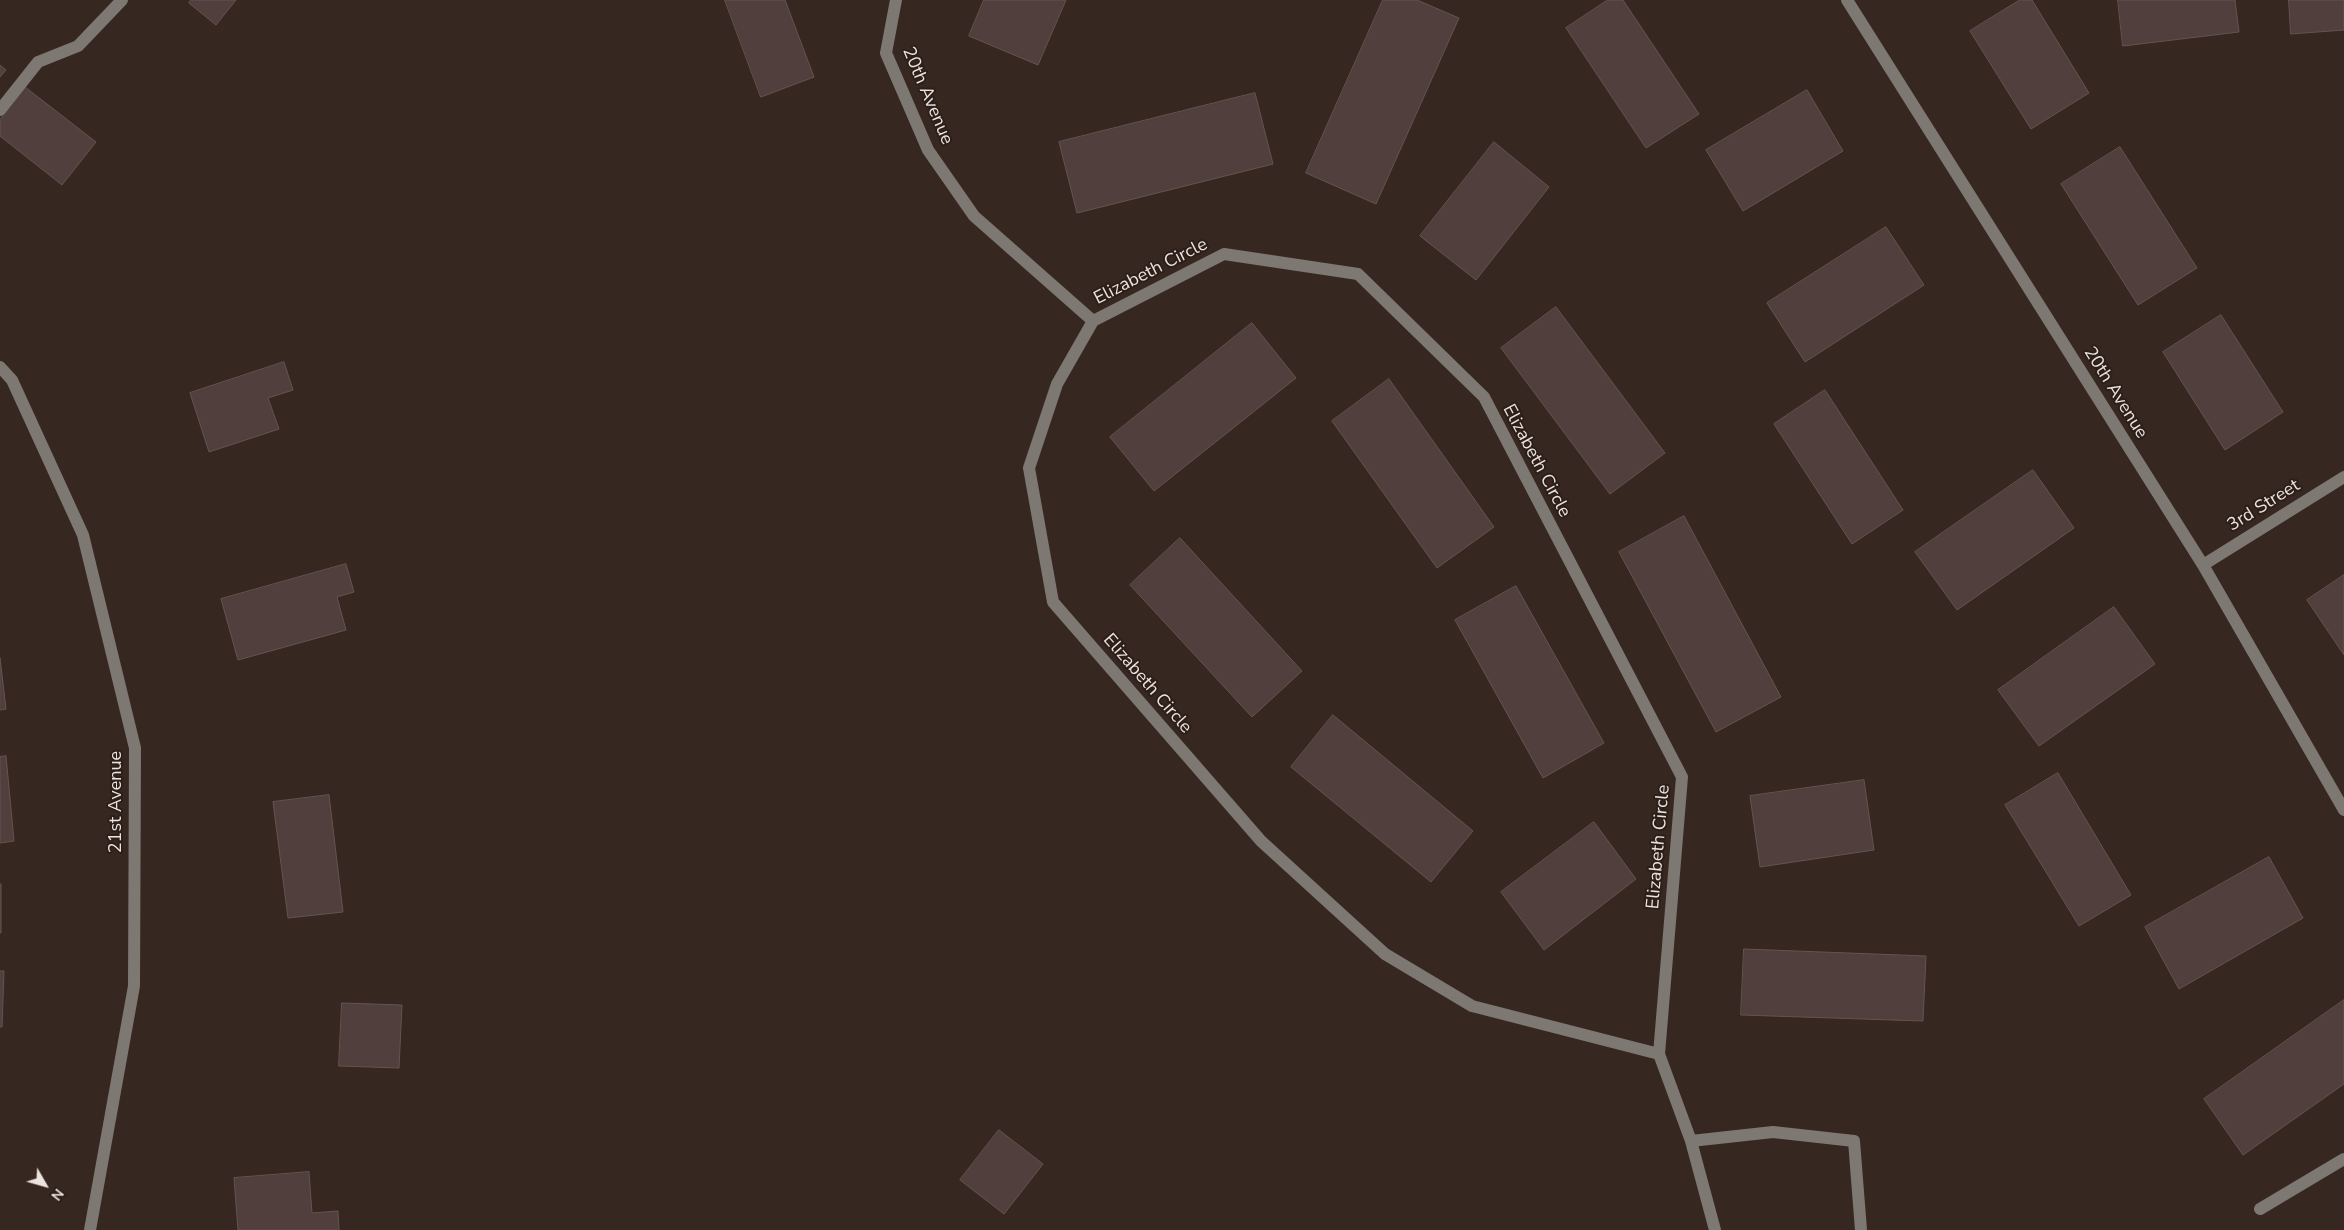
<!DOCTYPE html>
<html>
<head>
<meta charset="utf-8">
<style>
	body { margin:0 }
	#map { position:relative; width:2344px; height:1230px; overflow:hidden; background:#362821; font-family:"Nunito Sans",sans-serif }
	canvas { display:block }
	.north { position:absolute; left:20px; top:1160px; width:50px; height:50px; -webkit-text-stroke:4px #2c1e18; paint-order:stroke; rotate:128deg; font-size:14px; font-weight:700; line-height:20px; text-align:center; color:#ece2de }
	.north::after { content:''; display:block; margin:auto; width:18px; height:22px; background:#ece2de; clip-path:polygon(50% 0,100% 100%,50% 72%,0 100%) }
</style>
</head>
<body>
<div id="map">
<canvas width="2344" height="1230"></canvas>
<div class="north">N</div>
</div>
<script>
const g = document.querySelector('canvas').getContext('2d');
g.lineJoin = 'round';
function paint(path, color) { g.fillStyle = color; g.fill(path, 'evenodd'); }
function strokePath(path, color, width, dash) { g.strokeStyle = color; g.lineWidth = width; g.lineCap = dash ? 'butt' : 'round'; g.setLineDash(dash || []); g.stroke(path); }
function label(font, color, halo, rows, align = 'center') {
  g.font = font + ' "Nunito Sans",sans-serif'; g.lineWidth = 4; g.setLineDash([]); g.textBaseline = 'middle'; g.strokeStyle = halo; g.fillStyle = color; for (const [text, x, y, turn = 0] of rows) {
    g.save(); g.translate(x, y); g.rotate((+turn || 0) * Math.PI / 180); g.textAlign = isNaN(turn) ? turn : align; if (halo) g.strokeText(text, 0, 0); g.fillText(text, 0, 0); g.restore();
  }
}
const building = new Path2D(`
	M191,0H236L216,25L189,3Z
	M725,0H785L814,77L761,97Z
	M984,0H1066L1038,65L969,36Z
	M1383,0H1417L1459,18L1376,204L1306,173Z
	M1608,0H1623L1699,114L1646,148L1566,28Z
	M2020,0H2032L2089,93L2031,129L1970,31Z
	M2118,0H2235L2239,32L2123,46Z
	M2289,0H2344V30L2291,34Z
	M0,65L6,70L0,77Z
	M25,87L96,142L62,185L0,136V120Z
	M1807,90L1843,151L1743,211L1706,150Z
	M1255,93L1273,164L1077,213L1059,142Z
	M1494,142L1549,187L1476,280L1420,236Z
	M2120,147L2197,268L2138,305L2061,184Z
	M1886,227L1924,285L1805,362L1767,303Z
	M1556,307L1665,453L1610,494L1501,348Z
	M2221,315L2283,412L2225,450L2163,352Z
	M1252,323L1296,378L1154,491L1110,437Z
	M284,362L293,390L268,398L279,429L209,452L190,393Z
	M1389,379L1494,527L1437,568L1332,421Z
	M1825,390L1903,510L1852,544L1774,424Z
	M2033,470L2074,528L1957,610L1915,552Z
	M1684,516L1781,697L1716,732L1619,552Z
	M1180,538L1302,671L1252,717L1130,585Z
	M346,564L354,592L337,597L346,630L238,660L221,599Z
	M2344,575V655L2307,600Z
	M1516,586L1604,743L1543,778L1455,620Z
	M2114,607L2155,664L2039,746L1998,690Z
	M0,658L6,709L0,710Z
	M1333,715L1473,831L1431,882L1291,767Z
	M6,756L14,841L0,843V757Z
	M2058,773L2131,895L2079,926L2005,805Z
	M1864,780L1874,850L1760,867L1750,796Z
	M329,795L343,912L288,918L273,802Z
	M1594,822L1636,879L1544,950L1501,892Z
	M2269,857L2303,918L2179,989L2145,927Z
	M0,884H1V933H0Z
	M1744,949L1926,956L1923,1021L1741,1015Z
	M0,971H4L2,1027H0Z
	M2344,1000V1084L2243,1155L2204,1099Z
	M342,1003L402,1005L399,1068L339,1066Z
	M999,1130L1043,1164L1004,1214L960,1180Z
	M309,1172L312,1213L338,1211L339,1230H238L234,1178Z`);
const minor = new Path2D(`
	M896,0L886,53L928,150L974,216L1093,321
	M1847,0L2203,565L2344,810
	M0,110L38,62L78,46L122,0
	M0,367L12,380L83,535L135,748L134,986L90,1230
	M2203,565L2344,477
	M1659,1054L1472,1006L1385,954L1261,841L1053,602L1029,468L1057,384L1093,321L1224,254L1358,274L1484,397L1682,777L1659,1054L1691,1141L1715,1230
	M1691,1141L1773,1132L1854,1141L1861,1230
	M2260,1209L2344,1159`);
const streetNames = [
	["20th Avenue",927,96,67],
	["Elizabeth Circle",1151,272,-27],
	["20th Avenue",2115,393,58],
	["Elizabeth Circle",1536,461,62],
	["3rd Street",2264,506,-32],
	["Elizabeth Circle",1147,684,49],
	["21st Avenue",117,802,-90],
	["Elizabeth Circle",1659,847,-85]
];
paint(building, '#503f3d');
strokePath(building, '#665351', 1);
strokePath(minor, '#7e7872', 12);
label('18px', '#ece2de', '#2c1e18', streetNames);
</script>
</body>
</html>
